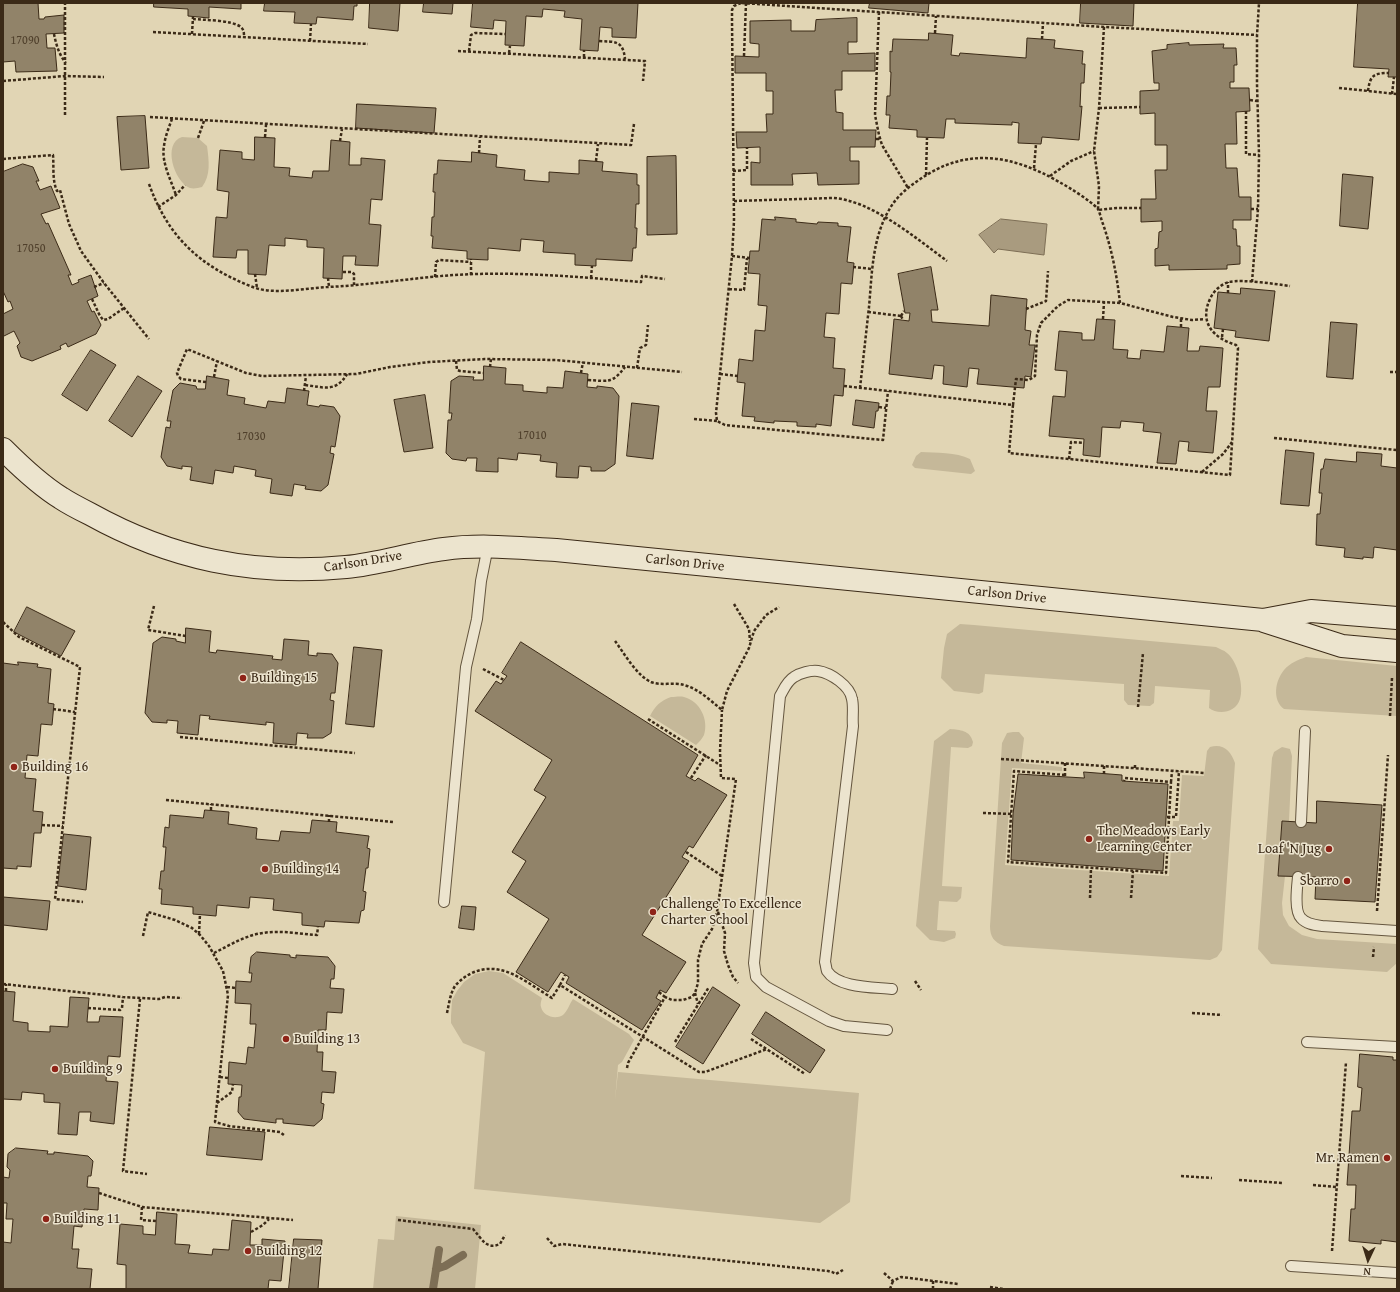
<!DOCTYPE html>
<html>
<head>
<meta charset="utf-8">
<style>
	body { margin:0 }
	#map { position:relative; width:1400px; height:1292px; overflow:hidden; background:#e1d5b4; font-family:"Gentium Book Plus",serif }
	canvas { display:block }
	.frame { position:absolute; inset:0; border:4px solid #3b2a17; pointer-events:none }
	.north { position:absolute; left:1348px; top:1240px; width:40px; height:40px; -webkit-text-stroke:3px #ece4ce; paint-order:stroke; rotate:184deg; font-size:11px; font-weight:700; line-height:16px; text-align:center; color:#3b2a17 }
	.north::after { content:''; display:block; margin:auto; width:14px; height:18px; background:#3b2a17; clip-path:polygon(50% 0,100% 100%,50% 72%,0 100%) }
</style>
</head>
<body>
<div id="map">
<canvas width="1400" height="1292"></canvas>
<div class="frame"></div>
<div class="north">N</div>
</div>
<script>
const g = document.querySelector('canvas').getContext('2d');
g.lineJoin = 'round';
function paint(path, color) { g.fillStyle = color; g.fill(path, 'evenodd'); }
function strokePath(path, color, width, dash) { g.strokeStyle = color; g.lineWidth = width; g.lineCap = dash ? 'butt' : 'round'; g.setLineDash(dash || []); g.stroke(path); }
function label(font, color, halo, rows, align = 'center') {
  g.font = font + ' "Gentium Book Plus",serif'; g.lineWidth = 3; g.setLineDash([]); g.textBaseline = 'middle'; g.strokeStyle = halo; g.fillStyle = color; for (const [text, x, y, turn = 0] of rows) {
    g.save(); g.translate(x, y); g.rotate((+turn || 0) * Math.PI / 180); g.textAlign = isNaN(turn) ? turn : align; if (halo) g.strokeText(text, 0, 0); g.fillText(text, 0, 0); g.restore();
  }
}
const green = new Path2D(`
	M182,137L198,138L207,146C209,161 211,175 202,187C198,188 194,189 190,188C174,182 162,143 182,137Z
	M921,452C936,453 956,452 970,459L975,471L971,474L915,468L912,465L916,456Z
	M960,624L974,625L1216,647C1219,649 1224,650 1227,653C1238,662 1244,687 1240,699C1236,713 1218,715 1209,708L1210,690L1155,686L1154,703L1150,706L1128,705L1124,700V684L985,674L983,692L979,694L954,691L941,678L944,648L947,634Z
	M1306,657L1397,666V716L1284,709C1272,700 1275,681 1284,670C1290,663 1298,660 1306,657Z
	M671,697C676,697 680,696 684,697C700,701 709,720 704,735C702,739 699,742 696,745L650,716C655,706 660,701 671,697Z
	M950,729C960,730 970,730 973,742L972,746L968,748L951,747L942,886L962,887L961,898L957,902L939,901L937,930L955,931L956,934L955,938L944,942L930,940L916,926L934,741Z
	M1013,732H1019L1024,738L1021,763L1062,767V771L1012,768L1005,865L1169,876L1173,821H1179L1182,775L1204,776L1207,751L1210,747C1223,743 1231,751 1235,763L1222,950L1217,957L1210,960L1004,946C994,942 990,937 990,926L1002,743L1007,733Z
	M1282,747L1290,749L1292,756L1289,821H1282L1278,875L1285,876L1282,903L1283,915L1289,926L1302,935L1317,939L1397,944V963L1387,972L1271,964L1258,949L1272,758L1274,752Z
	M489,971L503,973L542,998C541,1001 540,1005 541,1007C543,1016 555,1020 563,1015C567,1012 570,1003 573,999L629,1034L634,1040L622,1062L618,1065L615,1100L618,1072L859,1093L850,1202L820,1223L474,1189L485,1052L463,1043L451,1023V1016L452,1000L457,991L464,982L475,974Z
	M396,1216L481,1225L475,1289H373L378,1239L394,1240Z`);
const water = new Path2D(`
	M1001,219L1047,224L1044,255L998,249L994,253L979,235Z`);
const stream = new Path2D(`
	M436,1269L445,1266L463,1255
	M433,1289L439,1250`);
const building = new Path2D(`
	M3,3H38L39,19H44L45,17L64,15V33L46,34L47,48H55L57,71L16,72L15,61L3,62Z
	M154,3H241V9L209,7V18L188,16V9L154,7Z
	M265,3H357V6H354L353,20L317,17L316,24L294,23L295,12L264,11Z
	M370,3H400L398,31L369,28Z
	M424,3H453L452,14L423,12Z
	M473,3H638L636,38L612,37V28L600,27L598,51L580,50L582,19L564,17L565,11L543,9L542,17L526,16L524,46L505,45L506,21L494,20L493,29L471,27Z
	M870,3H929L928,13L869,8Z
	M1081,3H1134L1133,26L1080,23Z
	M1358,3H1397V77H1388L1389,69L1354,67Z
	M857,18V42H848V54L875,53V71H842V90H835L836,112L843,113V130H876L875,147H850V161H859V184L818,185L817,173L792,174L793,185H751V162L760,163V147L737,148L736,132H767L766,114H773V91H766V73H735V56L759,57V44L750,43V21L791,20V31H815L816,20Z
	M929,33L953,35L951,55L959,56L960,53L1026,58L1027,38L1055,40L1054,48L1083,51L1082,64H1085L1084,83H1081L1080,107L1082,106L1079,140L1042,137L1041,144L1018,143L1019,123L1012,122V125L955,123V119H946L944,138L917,137V130L889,128L890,115H886L887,96H890L891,72H890V51L892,52L893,39L928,40Z
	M1189,43V45L1224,44L1223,48H1236L1237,65H1234V82H1230V88H1249L1250,111L1236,112L1237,144H1225L1226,168H1237L1239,197H1251V220H1233V229H1236L1237,246H1240V264L1227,265V269L1169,270V265L1155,266V249L1158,248L1159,232L1162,231V221L1141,222V199H1156L1155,170H1167V145H1155V113L1140,114V91L1159,90V83H1154L1152,51L1167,49V45Z
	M357,104L436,108L434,133L356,128Z
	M145,116L149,168L121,170L117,117Z
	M255,137L275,138L274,167L290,168L289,176L312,178L313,171H329L331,140L350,142L349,165H361V158L385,160L382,200L371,199L369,224L381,225L378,266L355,265L356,256H343L342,279L323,278L324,248L307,247V240L285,238V246L269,245L266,275L248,274V250H237L236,258L213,257L216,217L227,218L229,192L217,190L220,150L242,152V159L254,160Z
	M472,152L497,155L496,167L525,170L524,180L549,182V172L579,174V160L603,162L602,171L637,174V185H639V204H636L635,228H637L636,248H633L632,261L596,259V266L575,265V254L543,252L544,241L521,239L520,251L488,248V260L467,259V251L432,248L433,236H431L432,217H434L435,192H433L434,174H437L438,160L471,162Z
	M676,156L677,234L647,235V157Z
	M23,164L33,167L39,181H36L40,190L51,186L60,208L41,214L46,224L48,223L71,275H68L72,285L79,282L78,280L91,275L98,296L87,301L92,312L94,311L101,325L96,334L68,347L66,343L60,346L61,349L32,361L21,357L17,346L20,343L14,331L4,336L3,335V314L13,309L10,301L8,302L3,291V172Z
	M1343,174L1373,177L1368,229L1340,226Z
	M775,217L796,219V222L817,224L818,222L838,223V226L851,227L847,262L854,263L852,284L841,283L839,314L826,313L824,337L835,338L833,368L845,369L843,396L834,395L831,426L816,424V427L797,426V422L774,421V423L754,421L755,417L742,416L745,383L737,382L739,359L753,361L755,330L765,331L767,306L758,305L760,274L748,273L750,251H759L762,219L775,220Z
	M931,267L938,310H931L932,322L989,326L991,295L1027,299L1025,330L1031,331L1029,345H1035L1031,377L1025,376L1024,388L977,384L979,369L969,368L967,387L943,384L944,366L934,365L932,379L889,374L894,319L909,321L910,313H905L898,274Z
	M1241,288L1275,291L1269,341L1235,337L1236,331L1214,328L1218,292L1240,294Z
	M1097,319L1115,320L1113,349L1128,350L1127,358L1140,359L1141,350L1164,352L1167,326L1189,328L1187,351H1199L1200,346L1223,348L1220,387H1208L1206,411H1217L1213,453L1188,451L1189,442L1179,441L1176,464L1157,463L1161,433L1143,431L1144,423L1121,421L1120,428L1102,427L1100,457L1083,455L1084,439L1049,436L1053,396L1065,397L1067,371L1055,370L1059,331L1082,333V340H1094Z
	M1331,322L1357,324L1353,379L1327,377Z
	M91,350L116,365L87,411L62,395Z
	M484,366L506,368L505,384L523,385V391L547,393V387L563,388L565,371L588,374L587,387L597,388V386L613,388L619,396L615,464L605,471H591V467L579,466L578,478L556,477L557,463L540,461L541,455L518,453L517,460L498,458V472L476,471L477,458H467L466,461L452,459L446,453L448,420H451L452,413H449L451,381L459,376L474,377L473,380H483Z
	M138,376L162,391L132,437L109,421Z
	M207,376L229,380L227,395L245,398L244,404L266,408L268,401L285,403L287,388L309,391L307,405L319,407L320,405L334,407L340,416L335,447L331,446L330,453L334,454L328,485L321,491L305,489L306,486L294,484L292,496L270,493L272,479L255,476L256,470L234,466L233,473L215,470L213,484L190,480L192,467L182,466V469L167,466L161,457L166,427L170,428L171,421H167L173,390L180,383L196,386L197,389H205Z
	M425,395L433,448L404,452L394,400Z
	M856,400L879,403L878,411H876L874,428L853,425Z
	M632,403L659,406L653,459L627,456Z
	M1286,450L1314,453L1309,506L1281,504Z
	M1357,452L1382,454L1381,466L1397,468V550L1374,547L1373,558L1363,557V559L1344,557L1345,548L1316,545L1317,514H1320L1322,493H1319L1321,469H1323L1325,459L1356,462Z
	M27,607L75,631L61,656L14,632Z
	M186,628L211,631L209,652L216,653L217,650L273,656L272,659L282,660L284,639L309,641L308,655L317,656V653L332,654L338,663L335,693H331L330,700L334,701L331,733L323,738H307L308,734L297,733L296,745L273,743L274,723L266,722V725L209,719L210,716L200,715L198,735L177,733L178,721L167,720V723L152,722L145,713L153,643L162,637L176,639V641L185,643Z
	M521,642L698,755L686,776L695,781L698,778L727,795L693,848L689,846L682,857L689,861L642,935L686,962L666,993L660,990L656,998L661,1001L642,1030L566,983L569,977L561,972L548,992L516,972L549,919L507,892L526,861L512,852L546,797L534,790L552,760L475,711L496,681L501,684L507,676L502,673Z
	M354,647L382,650L374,727L346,724Z
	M18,662L38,664L37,667L51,669L48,703L54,704L52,725L41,724L38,756L27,755L25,778L36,779L33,811L43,812L41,833H34L31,867L17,866V869L3,868V663L18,665Z
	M1084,772L1122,775V781L1168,784L1163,871L1011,860L1013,814L1018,774L1084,778Z
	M1317,801L1382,805L1375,902L1315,899L1316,877L1278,876L1282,821L1316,823Z
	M205,810L229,812L228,824L257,828L256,839L279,841L281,831L310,833L312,820L337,822L336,832L369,836L367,848L370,849L368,868H366L363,891L366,892L364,910L361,911L359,923L325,921L324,927L302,925V913L273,910L274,899L250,897L249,908L217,905L216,916L193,914V907L161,904L162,889H159L161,871H164L166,847H163L165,827L169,828L170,815L203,818Z
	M64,834L91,837L86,890L58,886Z
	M3,897L50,901L47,930L3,925Z
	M462,906L476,907L474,930L459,928Z
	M257,952L290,955V957L296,958V955L328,957L335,966L334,979H331L330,988L344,989L342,1013L327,1012L326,1030H318L317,1052H323L322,1071L336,1072L334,1093L322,1092L321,1103L324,1104L322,1119L314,1126L283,1123V1119H276V1123L244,1119L238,1112L239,1097H241L242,1085L228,1084L229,1062L246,1064L248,1047L254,1048L256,1024H250L251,1004L235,1003L236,981L251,982L252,973H249L251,957Z
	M713,987L740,1005L703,1064L676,1047Z
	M3,991L15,992L13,1021L28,1023V1031L50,1032V1026L68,1027L70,997L89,998L87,1022H99L100,1016L123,1017L120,1057L108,1056L106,1081L118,1082L114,1124L90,1121L91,1112H79L77,1135L58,1134L60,1103L44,1102V1094L22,1092L21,1100L3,1099Z
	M766,1012L825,1050L810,1073L752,1034Z
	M1360,1054L1393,1057V1060H1397V1242L1381,1240V1244L1349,1241L1351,1209H1355L1356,1185H1347L1352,1111H1360L1362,1088L1358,1087Z
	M210,1127L265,1132L262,1160L207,1155Z
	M16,1148L48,1151L47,1154H54V1152L88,1156L93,1161L91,1176H88L87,1187L99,1188L98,1210L84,1209L82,1227L74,1226L72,1249H79L77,1268L92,1269L90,1289H3V1242L11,1243L13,1219H6L7,1203H3V1177L9,1178L10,1170L7,1167L8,1154Z
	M157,1212L177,1214L175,1244L190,1245L188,1253L212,1255L213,1249L229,1250L232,1220L251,1222L250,1245H262V1239L285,1241L281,1281L269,1280L268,1289H126V1265L117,1264L120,1224L143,1226V1234L155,1235Z
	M294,1239L322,1240L318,1289H289Z`);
const path = new Path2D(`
	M741,3L734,6L732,10V20L734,221L732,256L716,413L717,421L725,425L883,440L888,391
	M742,3L1104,27L1257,35
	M879,12L875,115L879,135L882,145L908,188
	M193,19C204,20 232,20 241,27C244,30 244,33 244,37
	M1104,27L1099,108L1094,151L1099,186L1098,210L1117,208H1141
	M153,32L368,44
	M935,33L936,16
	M54,34C56,44 59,55 66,63
	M192,34L193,17
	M1042,39L1043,23
	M310,41L311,24
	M599,41C615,42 623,40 625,59
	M458,51L645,61L643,81
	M469,51L471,35L475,33L505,34
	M509,53L510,46
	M744,56L746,3
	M584,57V50
	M3,81L65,76L104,77
	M1339,88L1397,94
	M1368,91C1370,76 1373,73 1389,73
	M1392,94L1394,77
	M1250,100L1257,101
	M1099,108L1140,107
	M1246,111V154L1259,155
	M65,115V3
	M150,117L631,145L634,124
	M172,119C169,127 165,137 164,146C161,162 171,180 176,195
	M265,137L266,125
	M198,138L204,121
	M876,139H880
	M340,141L342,129
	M479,153L480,137
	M3,159L53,155C54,167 52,180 57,191L60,190L69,224L81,251L104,283L149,339
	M596,161L598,144
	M1034,168L1036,144
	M733,171L747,170V147
	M926,175L927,138
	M1050,176L1071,161L1094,151
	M149,184C165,228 189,256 230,277C241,282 252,288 264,290C285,293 307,288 328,287C370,285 412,278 454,275C517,271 579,277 641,282L642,276L665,279
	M734,201L833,198C871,200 917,239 947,261
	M158,207L176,195L185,185
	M1251,209H1258
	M732,256L750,258
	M853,267L872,269
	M343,272H352L354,274V285
	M255,274L257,288
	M471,275V259
	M435,277L436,262L439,260L471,262
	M328,278L329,287
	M591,278L592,266
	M1252,282L1258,209L1259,155L1257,84V35L1259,3
	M94,287L104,283
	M729,289L744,290L747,258
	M1228,293V282
	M92,299L99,314L103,320L108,319L124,308
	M1026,309L1046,301L1048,271
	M868,312L901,316
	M901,316L904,311
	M901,316L903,320
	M1103,319L1104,302
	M1181,327V318
	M1222,337L1223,329
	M456,361L457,370L460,371L483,373
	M490,367L491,359
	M637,368L640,348L646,345L648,325
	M1390,372H1397
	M581,373L583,362
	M720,374L738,376
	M214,377L217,361
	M588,380C608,381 612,384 625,367
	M206,382L181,379L178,376L177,373L187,349L246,373L262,376L356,374L390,367L429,362L485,359L556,360L682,372
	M305,385C323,387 336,393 347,374
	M844,386L1013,405L1009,453L1230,475L1238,348L1236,345C1213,338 1198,322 1211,297C1214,291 1221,284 1229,282C1243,279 1275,284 1290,286
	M860,388C863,361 866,334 869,307C872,274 872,239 889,210C896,197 907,188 919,180C967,146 1013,155 1061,183C1070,188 1091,201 1098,209C1100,213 1101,219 1103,224C1112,250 1117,276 1120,303
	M304,391L306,376
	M1013,405L1016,379L1029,380L1035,376L1037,335L1041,323L1058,306L1068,300L1120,303L1173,317L1192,320L1205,319
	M879,407L886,408
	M694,419L717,421
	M1274,438L1397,450
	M1069,459L1071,442L1084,443
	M1202,472L1223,454L1232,442
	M734,604L749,629L750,641
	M154,606L148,630L186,636
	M3,622L19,637L80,667L55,899L83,902
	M615,641C624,653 637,676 651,682C661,686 674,682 684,685C699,689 711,701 722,710L727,691L749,648L754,631L766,615L779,607
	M483,669L504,680
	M1138,707L1143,653
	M53,709L75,712
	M1390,716L1392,678
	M648,719L720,765
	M180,737L355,753
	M1001,759L1205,773
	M1135,768V763
	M1104,774V766
	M1065,775L1014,771L1008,862L1166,873L1171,782L1125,778L1124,781
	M1065,776V763
	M691,778L706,755
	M1171,782L1172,771
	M166,800L393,822
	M211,810V804
	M983,813L1012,814
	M1167,817H1176L1179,771
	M329,822V815
	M42,825L63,826
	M686,852L722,876
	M1090,898L1091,868
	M1131,898L1133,871
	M1377,911L1388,755
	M718,912L725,933L724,951L728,965L733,977L738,983
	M199,934L200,914
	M143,936L148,912L175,920L192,928L200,935L209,946L223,971L228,995L215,1122L229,1126L280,1132L285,1136
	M214,953C230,945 246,935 263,933C281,930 300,934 317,935L318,927
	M1373,957L1374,947
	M915,981L921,990
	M3,984L123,997L159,999L165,997L182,998
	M560,985L565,975
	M227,987L236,988
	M6,991V984
	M659,992L665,997
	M695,993L698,1004
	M140,999L123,1171L147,1174
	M88,1008L120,1010L122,1008L123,997
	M447,1013C449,1004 450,994 455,986C466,973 483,966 500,970C517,973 537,989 552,998L560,985L699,1072H705L767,1049
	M1192,1013L1222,1015
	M751,1039L805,1074
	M675,1042L709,987
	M627,1068L628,1063L665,997L672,1000H683L692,997L695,993L698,983V960L702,944L712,929L717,912L736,779L721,778L720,751L722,710
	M220,1077L228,1078
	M217,1103L232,1092L233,1084
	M1181,1176L1212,1178
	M1239,1180L1283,1183
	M1313,1185L1337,1187
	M99,1193L142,1207L293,1220
	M142,1207L141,1220L156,1221
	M398,1220L473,1229C482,1239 486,1250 500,1244L505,1235
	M251,1232L263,1225L269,1219
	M547,1238L554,1246L562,1244L828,1271L832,1272L836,1274L843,1270
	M1332,1251L1346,1062
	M884,1273L893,1281L901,1277L958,1284
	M990,1287L1003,1289
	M890,1289L893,1281
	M933,1289V1281`);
const lane = new Path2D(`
	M1301,822L1305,731
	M1298,877C1297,887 1294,911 1301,918C1306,924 1315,925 1322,926L1397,931
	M444,902L466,667L477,619L481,581L488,546
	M887,1030L844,1026L829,1021L766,987L756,977L754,963L780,696C784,689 787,681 794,677C800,673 811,670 818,671C831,673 850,686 852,699C854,707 852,718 853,726L825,962C826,965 826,968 827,971C838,988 873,987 892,989
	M1307,1042L1397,1047
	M1291,1266L1397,1273`);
const secondary = new Path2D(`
	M3,449C21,467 40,485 61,498C70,504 80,509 90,514C171,559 253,576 346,567C379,564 411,553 444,549C481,544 518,548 556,550L1263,620L1311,611L1397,618
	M1264,621L1342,646L1397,651`);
const markers = [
	[243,678,4,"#8f2418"],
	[14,767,4,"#8f2418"],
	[1089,839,4,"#8f2418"],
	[1329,849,4,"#8f2418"],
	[265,869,4,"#8f2418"],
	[1347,881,4,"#8f2418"],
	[653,912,4,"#8f2418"],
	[286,1039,4,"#8f2418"],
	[55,1069,4,"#8f2418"],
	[1387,1158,4,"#8f2418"],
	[46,1219,4,"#8f2418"],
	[248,1251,4,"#8f2418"]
];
const numberNames = [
	["17090",25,41],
	["17050",31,249],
	["17010",532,436],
	["17030",251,437]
];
const streetNames = [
	["Carlson Drive",363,562,-9],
	["Carlson Drive",685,563,6],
	["Carlson Drive",1007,595,6]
];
const poiNames = [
	["Building 15",251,678],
	["Building 16",22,767],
	["The Meadows Early",1097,831],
	["Learning Center",1097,847],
	["Loaf 'N Jug",1321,849,"right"],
	["Building 14",273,869],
	["Sbarro",1339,881,"right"],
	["Challenge To Excellence",661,904],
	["Charter School",661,920],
	["Building 13",294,1039],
	["Building 9",63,1069],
	["Mr. Ramen",1379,1158,"right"],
	["Building 11",54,1219],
	["Building 12",256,1251]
];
paint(green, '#c5b899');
paint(water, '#a99b7f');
strokePath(water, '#7d6e55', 1);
strokePath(stream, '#7d6e55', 8);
paint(building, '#918369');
strokePath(building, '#3b2a17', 1);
strokePath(lane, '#64553e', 12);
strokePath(secondary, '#3b2a17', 24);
strokePath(path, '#3b2a17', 2.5, [3, 2]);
strokePath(lane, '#ece4ce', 10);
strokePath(secondary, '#ece4ce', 22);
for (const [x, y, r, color] of markers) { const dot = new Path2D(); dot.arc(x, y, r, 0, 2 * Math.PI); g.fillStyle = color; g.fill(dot); strokePath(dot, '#ece4ce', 1.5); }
label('12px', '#50402c', null, numberNames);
label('14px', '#3b2a17', '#ece4ce', streetNames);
label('14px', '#3b2a17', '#ece4ce', poiNames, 'left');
</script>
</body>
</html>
